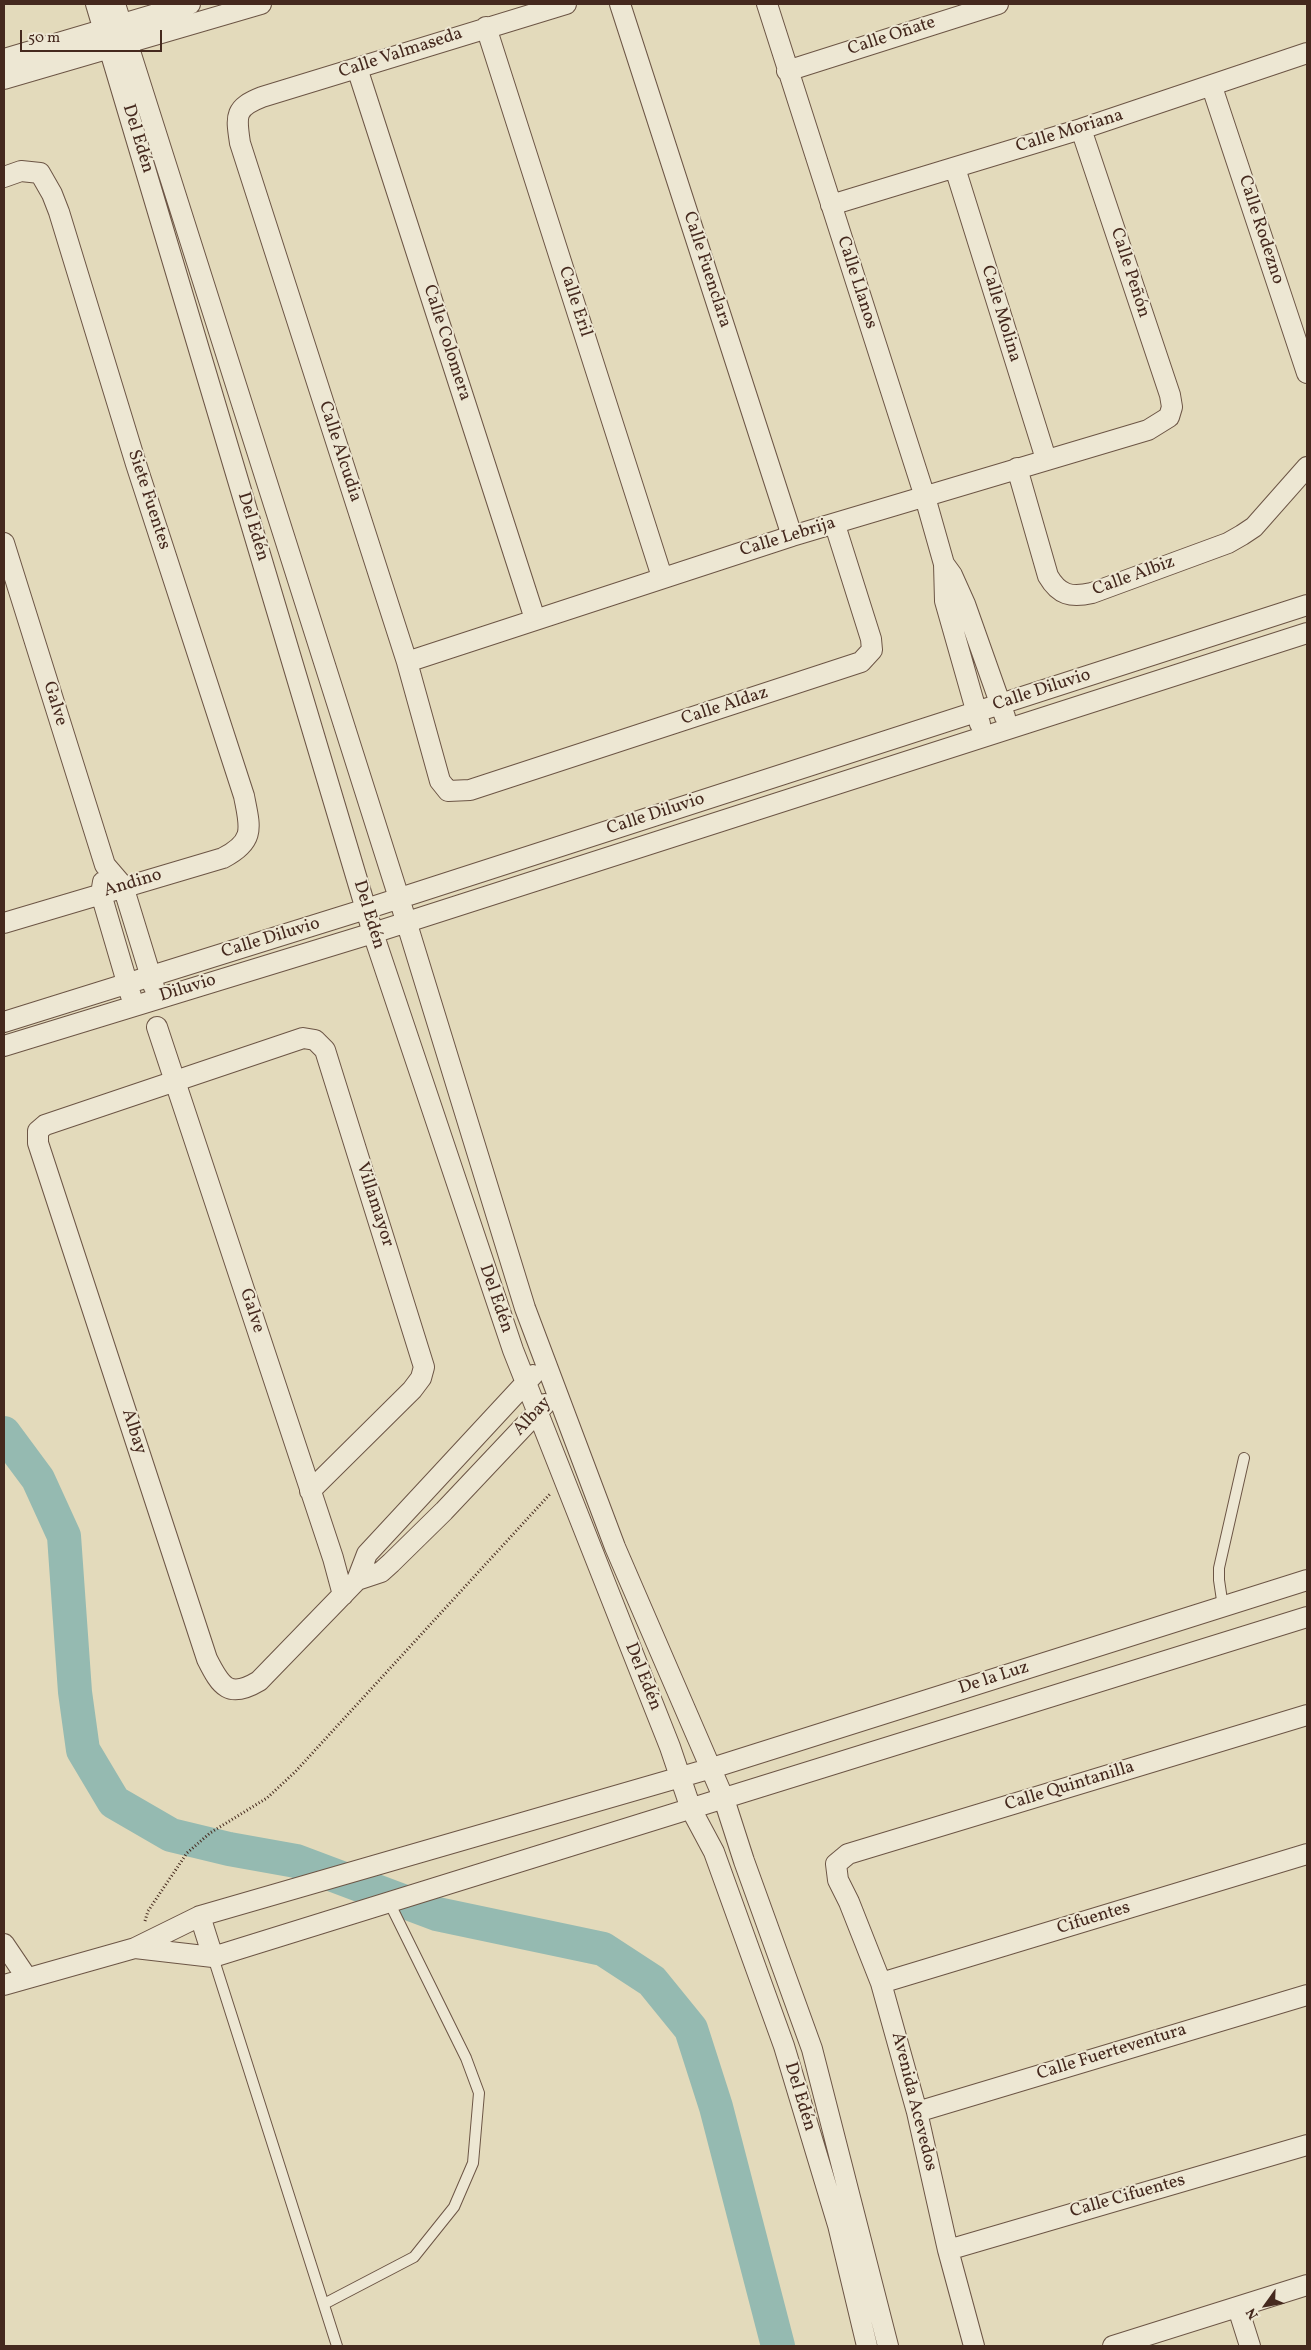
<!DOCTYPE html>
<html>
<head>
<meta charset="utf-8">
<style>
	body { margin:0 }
	#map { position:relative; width:1311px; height:2350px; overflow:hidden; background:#e3dabb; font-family:Vollkorn,serif }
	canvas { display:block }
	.frame { position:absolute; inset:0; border:5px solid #45291e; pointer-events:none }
	.north { position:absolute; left:1241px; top:2280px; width:50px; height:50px; -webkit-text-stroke:4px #ede7d3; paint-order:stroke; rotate:238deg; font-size:14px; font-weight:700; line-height:20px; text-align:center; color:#45291e }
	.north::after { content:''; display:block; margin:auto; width:18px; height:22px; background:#45291e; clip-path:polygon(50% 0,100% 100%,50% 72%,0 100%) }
	.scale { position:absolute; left:20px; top:30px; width:142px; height:22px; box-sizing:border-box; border:2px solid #45291e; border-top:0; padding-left:6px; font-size:15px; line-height:18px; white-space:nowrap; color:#45291e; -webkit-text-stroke:4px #ede7d3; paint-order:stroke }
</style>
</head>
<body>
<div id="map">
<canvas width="1311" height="2350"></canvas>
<div class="frame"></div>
<div class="north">N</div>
<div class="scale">50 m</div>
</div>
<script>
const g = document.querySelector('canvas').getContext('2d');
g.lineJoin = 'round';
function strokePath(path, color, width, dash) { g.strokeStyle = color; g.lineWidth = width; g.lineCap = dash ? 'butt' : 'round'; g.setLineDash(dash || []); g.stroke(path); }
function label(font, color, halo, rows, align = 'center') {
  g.font = font + ' Vollkorn,serif'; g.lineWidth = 4; g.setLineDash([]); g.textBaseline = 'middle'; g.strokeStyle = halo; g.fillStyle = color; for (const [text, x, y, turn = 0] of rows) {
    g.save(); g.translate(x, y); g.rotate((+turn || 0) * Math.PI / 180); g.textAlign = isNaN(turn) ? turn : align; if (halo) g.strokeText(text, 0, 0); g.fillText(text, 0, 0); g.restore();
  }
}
const river = new Path2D(`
	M4,1433L38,1479L64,1536L75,1692L83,1750L114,1802L171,1835L229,1849L296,1861L437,1914L603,1949L652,1981L691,2029L716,2107L778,2346`);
const path = new Path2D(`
	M145,1921L148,1911L187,1853L210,1833L267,1798L295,1772L550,1494`);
const lane = new Path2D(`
	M1223,1607L1219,1580V1568L1244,1458
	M213,1957L337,2346
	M324,2304L414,2257L454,2207L473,2163L479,2093L466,2058L389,1902`);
const street = new Path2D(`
	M96,4L373,933L513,1350L670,1747L691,1809L714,1852L784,2046L838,2225L867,2346
	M115,4L399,898L525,1308L615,1547L724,1799L744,1861L812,2049L888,2346
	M566,4L262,97C234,108 236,116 240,143L407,662L440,781L448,791L470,790L861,662L872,650L871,639L835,525
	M620,4L792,536
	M767,4L925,497L944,564L945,601L980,724
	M486,27L662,577
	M4,59L190,4
	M357,68L535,619
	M787,71L998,4
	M4,79L261,4
	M1212,87L1307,373
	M955,168L1046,459
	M4,177L21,171L40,173L52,194L59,212L136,464L244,796C250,827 256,841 223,858L4,923
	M831,205L1081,129L1307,53
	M1017,468L1048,576C1059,595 1071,598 1092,593L1228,543L1242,535L1254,527L1307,467
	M4,543L105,865L123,886L154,987
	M944,564L952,575L965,604L1005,717
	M407,662L792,536L1148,430L1169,417L1172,407L1170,395L1081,129
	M103,882L101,894L131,996
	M4,1022L366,909L1307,605
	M157,1027L333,1558L343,1595
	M4,1046L373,933L1307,633
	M310,1491L412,1390L421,1378L424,1367L325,1050L315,1040L303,1038L45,1125L38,1131V1143L207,1659C221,1687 229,1699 259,1681L357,1580L367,1554L533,1375
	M357,1580L381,1572L391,1563L444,1511L545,1404
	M200,1916L213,1957
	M4,1944L27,1978
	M135,1948L213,1957L1307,1617
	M881,1983L1307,1854
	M4,1985L135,1948L200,1916L712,1768L1307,1580
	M917,2112L1307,1995
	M948,2250L1307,2145
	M1238,2308L1250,2346
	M974,2346L948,2250L917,2112L881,1983L849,1902L838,1880L836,1864L848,1854L1307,1715
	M1113,2346L1307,2285`);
const streetNames = [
	["Calle Oñate",892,37,-18],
	["Calle Valmaseda",401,54,-18],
	["Calle Moriana",1070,132,-17],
	["Del Edén",137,139,73],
	["Calle Rodezno",1260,230,72],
	["Calle Fuenclara",706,270,72],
	["Calle Peñón",1129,273,72],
	["Calle Llanos",856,283,72],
	["Calle Eril",574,302,72],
	["Calle Molina",1000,314,73],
	["Calle Colomera",446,343,72],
	["Calle Alcudia",339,452,72],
	["Siete Fuentes",148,500,72],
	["Del Edén",252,527,73],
	["Calle Lebrija",788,538,-17],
	["Calle Albiz",1134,577,-20],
	["Calle Diluvio",1042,691,-18],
	["Galve",54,704,73],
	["Calle Aldaz",725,707,-18],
	["Calle Diluvio",656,815,-18],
	["Andino",133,884,-17],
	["Del Edén",368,915,73],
	["Calle Diluvio",271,939,-17],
	["Diluvio",188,989,-17],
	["Villamayor",374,1205,72],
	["Del Edén",495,1299,71],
	["Galve",251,1311,72],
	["Albay",533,1417,-47],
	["Albay",133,1432,72],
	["Del Edén",642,1677,68],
	["De la Luz",994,1679,-18],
	["Calle Quintanilla",1070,1787,-17],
	["Cifuentes",1094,1919,-17],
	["Calle Fuerteventura",1112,2053,-17],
	["Del Edén",799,2097,73],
	["Avenida Acevedos",913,2102,76],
	["Calle Cifuentes",1128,2197,-16]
];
strokePath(river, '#95bab1', 34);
strokePath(lane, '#6c5545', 12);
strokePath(street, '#6c5545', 22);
strokePath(path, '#45291e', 3, [1, 2.5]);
strokePath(lane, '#ede7d3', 10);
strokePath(street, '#ede7d3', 20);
label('18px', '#45291e', '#ede7d3', streetNames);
</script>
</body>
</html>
